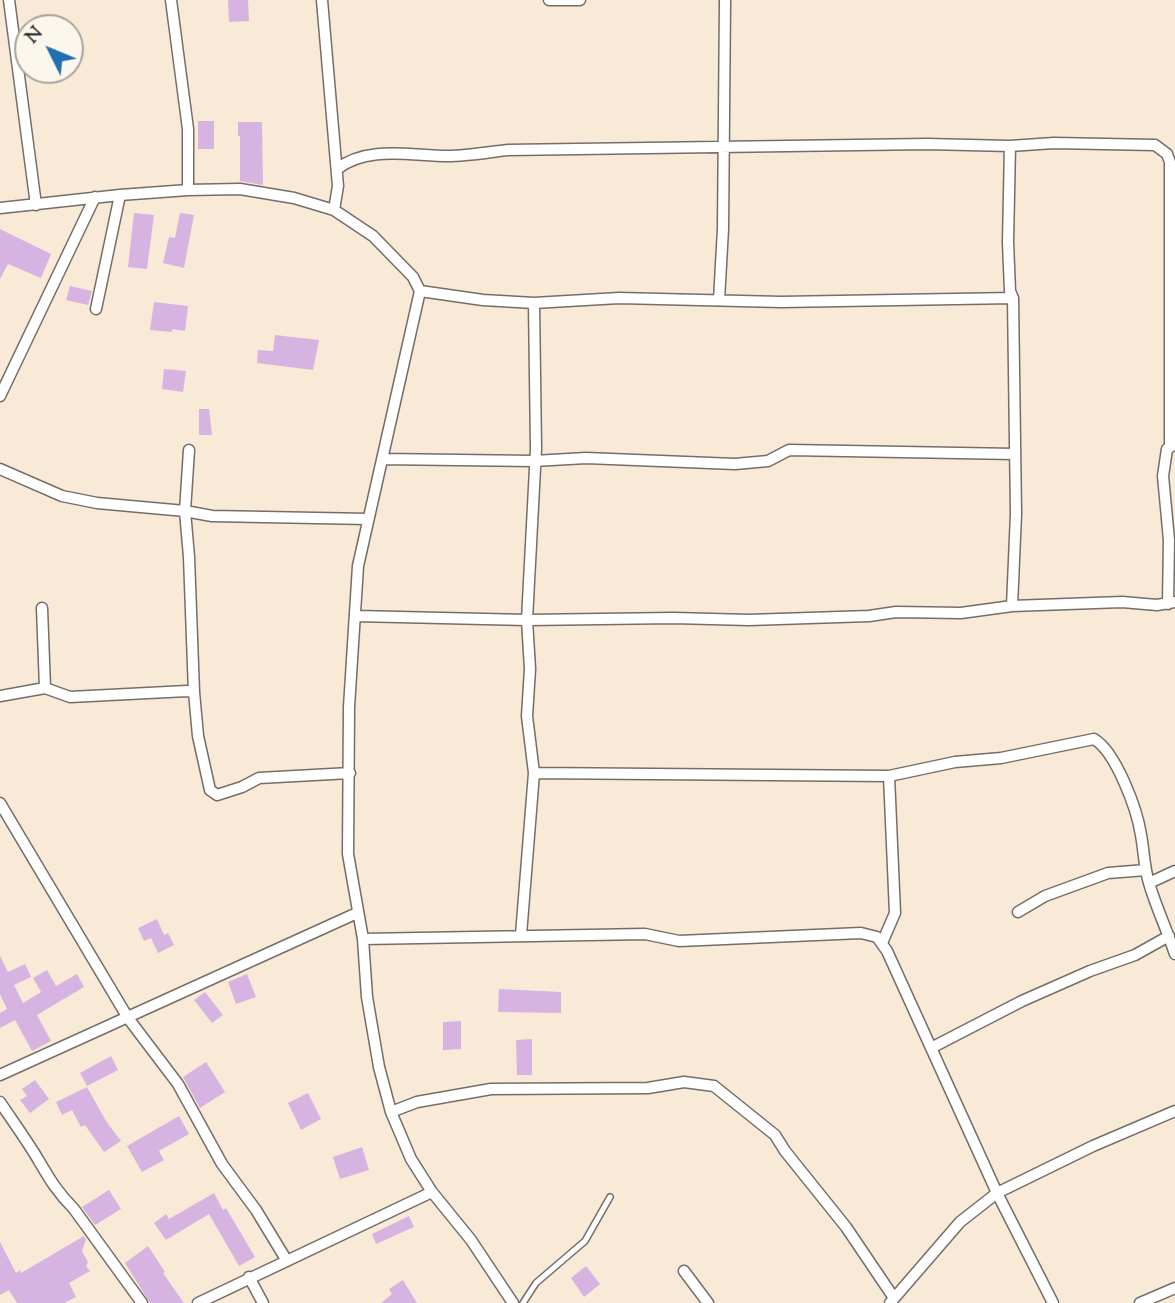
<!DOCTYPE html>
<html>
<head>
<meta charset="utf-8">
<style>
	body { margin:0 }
	#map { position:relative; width:1175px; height:1303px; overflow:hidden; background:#f8ead7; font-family:"Sorts Mill Goudy",serif }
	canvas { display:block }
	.north { position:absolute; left:14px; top:14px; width:70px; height:70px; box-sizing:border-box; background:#fbf7ec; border:2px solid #a8a59f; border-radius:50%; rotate:313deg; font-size:19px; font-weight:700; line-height:28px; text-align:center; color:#2b2b2b }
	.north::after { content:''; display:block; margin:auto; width:24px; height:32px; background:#1f6fb2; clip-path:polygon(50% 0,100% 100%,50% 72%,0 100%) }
</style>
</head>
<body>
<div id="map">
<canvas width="1175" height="1303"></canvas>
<div class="north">N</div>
</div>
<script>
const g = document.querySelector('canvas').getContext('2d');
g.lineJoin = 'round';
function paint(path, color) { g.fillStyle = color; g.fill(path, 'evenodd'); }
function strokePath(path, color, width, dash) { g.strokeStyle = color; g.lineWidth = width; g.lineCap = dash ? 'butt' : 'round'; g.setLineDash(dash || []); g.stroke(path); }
const building = new Path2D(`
	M228,0H248L249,21L229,22Z
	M198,121H214V149H198Z
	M238,122H262L263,185L240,181V136H238Z
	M134,213L154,215L147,269L128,267Z
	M180,213L194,215L184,268L163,263L169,237L175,238Z
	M0,229L51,254L41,278L8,264L0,279Z
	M70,286L92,291L88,305L66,300Z
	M154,302L188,306L185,331L172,329V332L150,330Z
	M275,335L319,340L313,370L257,363L258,350L273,351Z
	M164,369L186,371L183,392L162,389Z
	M199,409H209L212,435H199Z
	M157,919L164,935L168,933L174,945L158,953L151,938L144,941L138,928Z
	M0,956L8,972L25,964L31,977L14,985L23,1003L41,992L33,978L47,970L56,986L77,974L84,987L37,1015L51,1041L32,1051L15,1020L0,1028V1013L7,1009L0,994Z
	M247,974L256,997L236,1004L228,982Z
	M499,989L561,992V1013L498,1012Z
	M205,992L223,1015L212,1023L194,1000Z
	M461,1021V1049L443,1050V1022Z
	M532,1039V1075H517L516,1040Z
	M111,1056L118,1070L87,1086L80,1073Z
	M206,1062L225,1092L200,1108L183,1077Z
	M35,1080L49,1099L30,1113L20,1100L27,1096L22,1089Z
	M87,1087L106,1121L121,1141L104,1152L85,1125L81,1127L72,1110L62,1115L56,1102Z
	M308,1093L321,1119L301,1130L288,1103Z
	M179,1116L189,1134L159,1151L164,1160L142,1172L127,1146Z
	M362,1147L369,1170L340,1179L333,1157Z
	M109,1190L121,1209L95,1225L82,1207Z
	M214,1193L223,1210L226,1208L255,1257L239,1266L209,1214L166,1240L154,1223L166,1214L169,1219Z
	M409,1216L414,1227L376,1244L372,1234Z
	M84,1236L86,1239L82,1251L88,1262L86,1266L90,1271L69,1283L76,1297L64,1303H17L9,1290L0,1295V1242L16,1273L20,1270L21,1273Z
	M148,1246L165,1272L163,1273L184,1303H150L125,1263Z
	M586,1266L600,1284L584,1297L571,1278Z
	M403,1280L417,1303H381L392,1294L389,1289Z`);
const lane = new Path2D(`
	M523,1303L536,1283L585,1241L610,1197`);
const street = new Path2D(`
	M9,0L36,205
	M171,0L188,129V190
	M322,0L338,186L334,210
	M549,0H580
	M1010,146L1008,242L1010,291L1013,298L1016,514L1012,606
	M337,169C368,145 411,156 448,156C468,156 489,152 508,150L927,144L1010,146L1054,143L1155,145L1167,154L1170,162V446
	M0,208L120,195L188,190L240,189L294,198L334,210L373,236L413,277L420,291L358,566L349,707L348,854L363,939L367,997L379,1067L391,1112L411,1159L432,1192L471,1240L513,1303
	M420,291L483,300L534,303L619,298L781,302L1013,298
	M719,300L723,229L725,0
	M96,309L120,195
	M0,396L95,197
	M189,450L185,511L189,557L194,692L198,736L210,790L217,795L242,787L259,778L350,773
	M383,459L534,461L586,458L735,464L768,461L789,450L1015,454
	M0,469L62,496L97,503L185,511L212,516L368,519
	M1168,604L1169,540L1163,476L1167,449L1175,444
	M42,608L45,688
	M356,616L527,620L674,618L749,620L869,616L896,612L961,613L1012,606L1122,602L1157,605L1175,602
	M0,696L45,688L70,697L187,691L194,692
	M534,773L889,776L955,762L1001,758L1094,739C1116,752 1137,809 1141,835C1144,851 1144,867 1149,883C1156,907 1167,930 1175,954
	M0,803L128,1018L178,1084L222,1164L256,1210L287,1261
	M1149,883L1175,871
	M1018,912L1045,896L1108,873L1146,870
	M521,935L534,773L527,716L530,669L527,620L536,449L534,303
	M363,939L645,934L679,941L861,933L877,937L887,951L997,1193L1053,1303
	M882,943L895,913L889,776
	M931,1048L1022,1001L1090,971L1135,955L1169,936
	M0,1075L357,913
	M0,1102C12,1120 25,1138 36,1156C49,1178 56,1191 74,1209L142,1303
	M391,1112L417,1102L491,1089L648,1088L684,1082L714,1086L775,1135L785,1151L846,1227L894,1298
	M684,1271L708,1303
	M249,1277L263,1303
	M198,1303L432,1192
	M890,1303L960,1222L997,1193L1093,1146L1175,1111
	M1140,1303L1175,1288`);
paint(building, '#d7b3e1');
strokePath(lane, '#736e67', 8);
strokePath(street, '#736e67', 13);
strokePath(lane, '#fff', 5);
strokePath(street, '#fff', 10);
</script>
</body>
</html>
